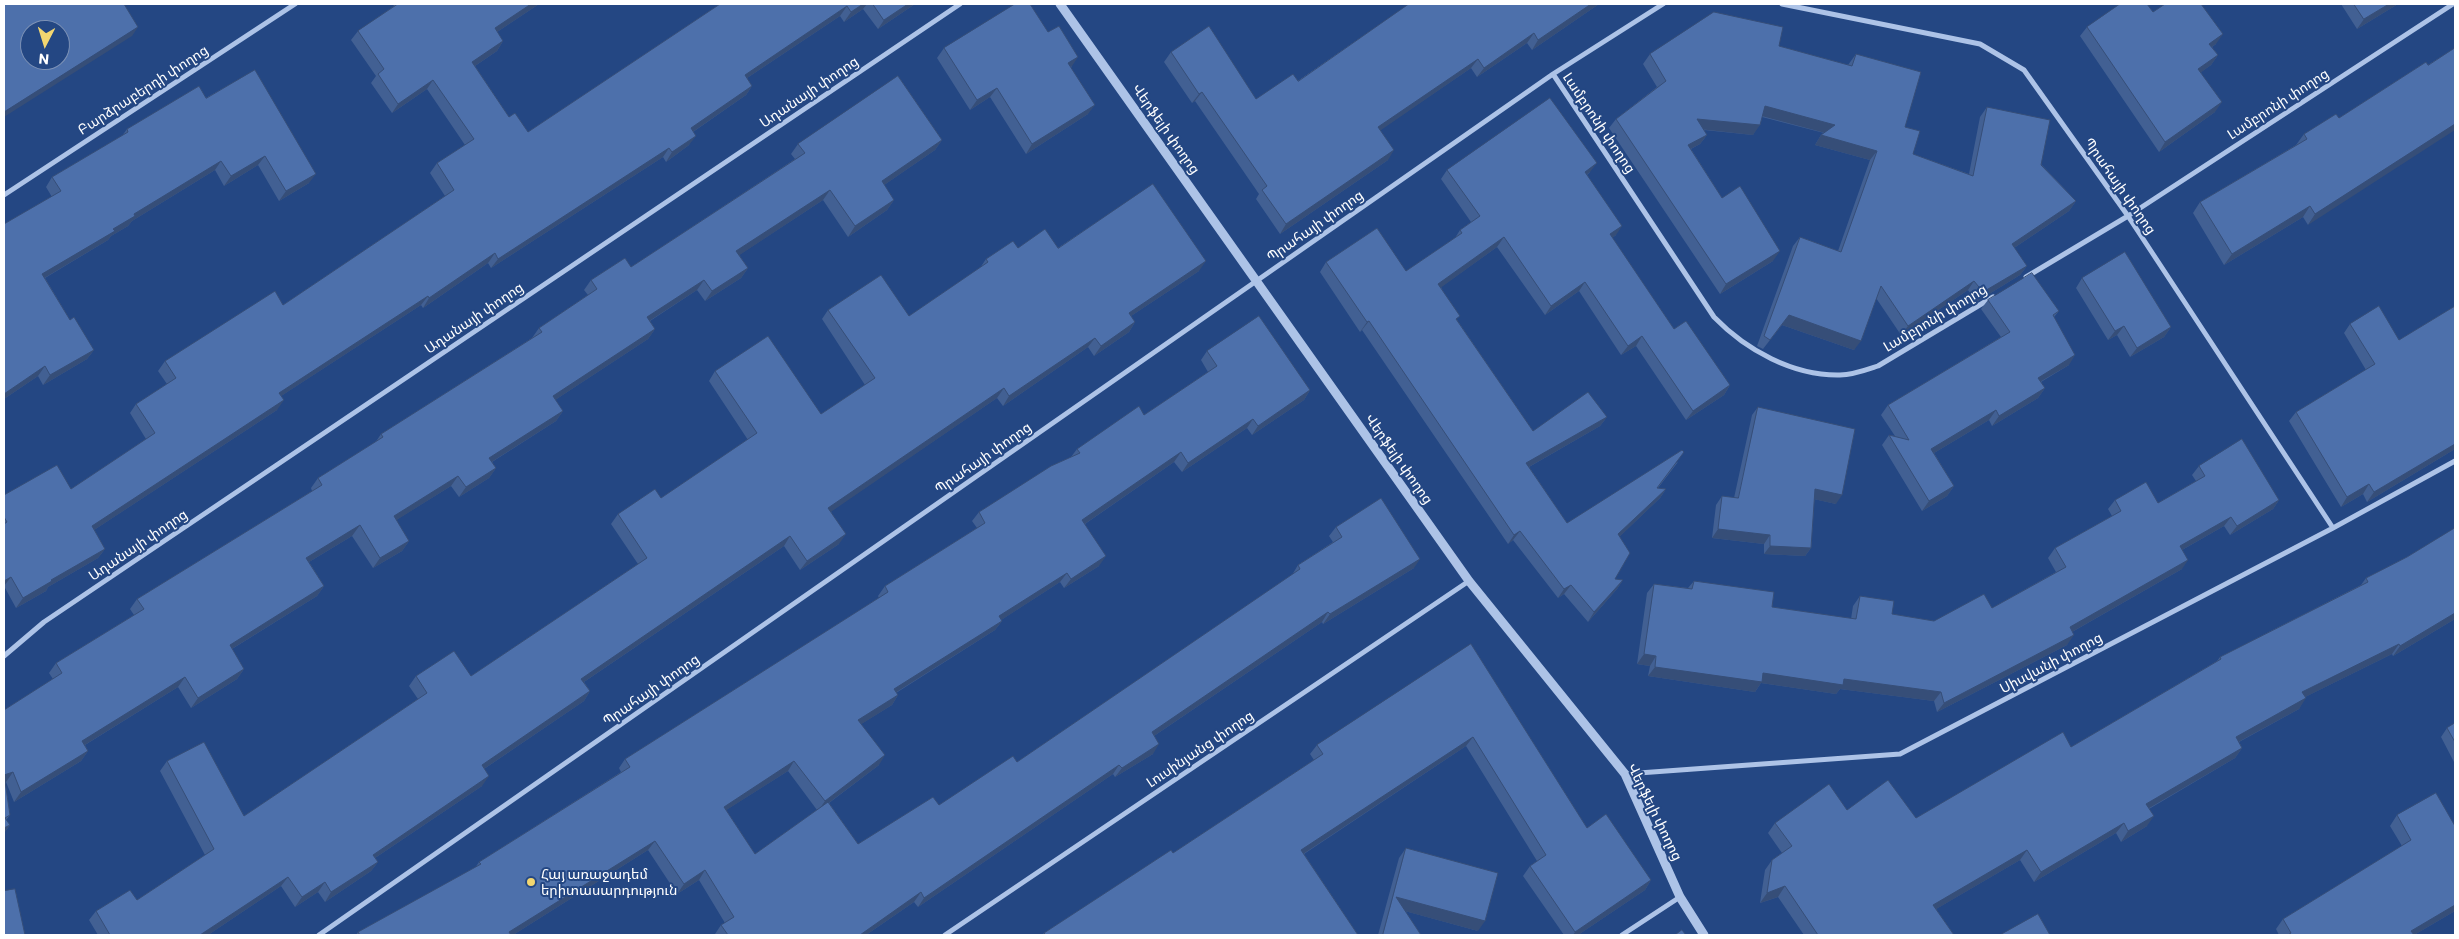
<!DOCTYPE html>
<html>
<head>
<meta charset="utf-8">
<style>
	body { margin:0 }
	#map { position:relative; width:2459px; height:939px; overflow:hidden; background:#244783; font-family:Commissioner,sans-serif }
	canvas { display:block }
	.frame { position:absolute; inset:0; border:5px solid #fff; pointer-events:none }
	.north { position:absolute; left:20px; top:20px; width:50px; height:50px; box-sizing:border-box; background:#244783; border:1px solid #7c91b5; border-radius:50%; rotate:185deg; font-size:14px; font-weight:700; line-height:20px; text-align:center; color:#fff }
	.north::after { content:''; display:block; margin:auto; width:18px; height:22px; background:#f2d670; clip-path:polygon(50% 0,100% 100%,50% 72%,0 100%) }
</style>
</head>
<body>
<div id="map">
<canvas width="2459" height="939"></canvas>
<div class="frame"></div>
<div class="north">N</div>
</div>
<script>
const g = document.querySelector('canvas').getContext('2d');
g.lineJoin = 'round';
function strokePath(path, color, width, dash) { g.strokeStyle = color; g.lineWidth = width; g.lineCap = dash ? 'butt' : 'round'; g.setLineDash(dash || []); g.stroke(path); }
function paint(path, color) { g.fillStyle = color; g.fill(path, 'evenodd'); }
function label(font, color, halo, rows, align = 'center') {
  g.font = font + ' Commissioner,"Noto Sans Armenian",sans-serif'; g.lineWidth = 4; g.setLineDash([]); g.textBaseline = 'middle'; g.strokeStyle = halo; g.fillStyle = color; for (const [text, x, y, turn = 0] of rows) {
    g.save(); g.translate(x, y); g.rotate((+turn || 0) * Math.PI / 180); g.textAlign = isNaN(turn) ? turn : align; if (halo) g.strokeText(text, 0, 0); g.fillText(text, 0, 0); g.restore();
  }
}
const minor = new Path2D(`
	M1782,4L1980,44L2024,70L2128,216L2333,528
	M1553,74L1714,317C1746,350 1793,376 1840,375C1853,375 1866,370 1878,366L1993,297
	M4,195L295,4
	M2026,277L2128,216L2453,4
	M4,656L44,622L960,4
	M1625,774L1900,754L2333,528L2455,461
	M319,935L1553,74L1663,4
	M945,935L1469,581
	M1622,935L1680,897`);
const tertiary = new Path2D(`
	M1060,4L1469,581L1625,774L1680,897L1704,935`);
const wall = new Path2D(`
	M393,4H539L497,32L503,41L497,51L475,66L509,117L528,132L720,4H915L878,29L863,9L844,22L840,16L747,78L752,86L746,95L693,132L689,145L666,162L663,157L491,268L488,263L423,308L421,305L281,396L277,410L94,530L105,549L98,558L48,587L46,591L16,608L4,586V495L71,489L146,439L130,413L136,404L167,384L158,371L165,361L283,305L445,196L430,173L437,163L465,145L427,89L392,113L371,83L376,76L351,40L358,31L394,6Z
	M1409,4H1599L1532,50L1527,43L1477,77L1471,68L1380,130L1388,160L1280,234L1256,199L1259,194L1195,101L1192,103L1164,62L1171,52L1256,99L1298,81Z
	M2341,4H2398L2357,29Z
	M2153,12L2216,44L2212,47L2218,55L2211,65L2201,72L2215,112L2159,152L2080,36L2087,27Z
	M1048,32L1072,66L1071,67L1088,114L1026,154L990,97L970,110L937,58L944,48Z
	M1779,46L1848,65L1856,54L1905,127L1913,154L1969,174L1980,117L1987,107L2076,201L2069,211L2014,248L2027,266L2020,275L1976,302L1968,290L1901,335L1876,298L1854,350L1782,325L1763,349L1757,346L1793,246L1800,237L1838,251L1870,160L1815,145L1821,135L1824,133L1762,117L1753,135L1704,130L1707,135L1700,144L1691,149L1722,198L1773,261L1720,294L1609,128L1616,119L1657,87L1643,64L1650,54Z
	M2426,62L2308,225L2303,217L2224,265L2193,213L2200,202L2296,145L2304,134L2339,118Z
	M898,76L942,140L935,150L884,185L894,200L887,210L848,237L823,200L739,255L748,268L741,278L705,301L697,290L650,321L655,329L648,339L555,400L563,411L556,421L492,462L496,468L489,478L459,497L451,486L396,520L409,541L402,551L373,568L352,536L309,562L324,586L317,596L232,649L244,669L237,679L191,708L178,687L85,745L88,751L81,761L14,802L6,782L5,783L10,815L6,820L10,825L4,833V710L53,679L49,673L56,663L134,615L130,609L137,599L312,491L311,488L318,478L375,443L381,434L532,338L539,328L588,295L584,290L591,280L625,258L631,267L795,159L791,154L798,144Z
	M206,98L309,183L279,201L258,165L224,186L215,170L132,221L128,226L111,236L108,240L45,278L70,320L94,350L87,359L43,385L38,376L4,399V224L52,197L46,187L52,177L122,136L127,129Z
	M1447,170L1590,172L1587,175L1616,235L1612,238L1674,329L1730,385L1724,395L1686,420L1636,346L1621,355L1579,291L1545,315L1497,247L1441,287L1457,320L1533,431L1607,417L1600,426L1529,467L1567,523L1678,462L1658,488L1666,489L1660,498L1620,536L1615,579L1623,580L1617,589L1588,622L1564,594L1558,598L1513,540L1508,544L1362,330L1360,332L1320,272L1326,262L1406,271L1455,238L1460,230L1471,222L1441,179Z
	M1018,248H1058L1199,271L1131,316L1135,322L1129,332L1094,356L1088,347L1003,406L997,398L831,511L839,544L800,570L784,546L584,682L590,691L584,701L484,769L482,786L375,858L378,862L371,871L325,902L318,892L295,907L281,886L208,935H98L89,920L96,911L137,900L205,855L160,771L167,761L244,816L418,699L409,686L416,676H471L638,564L611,524L618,514L661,498L748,440L709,381L715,371L821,414L865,385L822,319L828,310L909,316L980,268L986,259Z
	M2082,278L2171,327L2164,337L2130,357L2117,335L2108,340L2076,288Z
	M1988,300L2059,311L2054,317L2069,365L2041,382L2045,388L2038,398L1992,426L1989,420L1934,453L1954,486L1947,496L1922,511L1882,445L1889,435L1895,436L1881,415L1888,405L2001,337L1981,309Z
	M2350,324L2399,340L2455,449L2367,502L2363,494L2341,507L2289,421L2296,412L2366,370L2344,333Z
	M1207,351L1310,390L1304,400L1252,435L1247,428L1182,472L1174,462L1085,524L1099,566L1064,588L1060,582L1001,620L1002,621L995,630L896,693L898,695L892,705L861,724L879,765L829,803L858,844L939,805L1017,762L1292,575L1298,565L1333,542L1329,536L1336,527L1414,568L1323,624L1322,622L1154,736L1153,754L1115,777L1113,774L918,907L914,902L866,935H716L715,934L721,925L725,923L699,880L677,894L648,850L513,935H356L358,932L475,868L479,862L621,772L619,768L625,759L879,598L878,596L885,586L977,528L972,521L979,512L1071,457L1077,449L1144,415L1208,372L1201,360ZM788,771L817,810L755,854L726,810Z
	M1758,407L1836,504L1814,499L1811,548L1805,556L1764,554V544L1712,538L1716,505L1722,496L1734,498L1752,415Z
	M2199,466L2279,500L2273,509L2230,535L2224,526L2182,550V569L2072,632L2067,645L1937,712L1934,701L1840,689L1836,694L1761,683L1755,692L1648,676L1650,666L1637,664L1647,593L1654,584L1688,588L1694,581L1772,607L1851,619L1853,606L1860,596L1892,614L1934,621L1992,608L2056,572L2048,558L2055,548L2112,516L2108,509L2115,500L2158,503L2196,481L2192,475Z
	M2455,528V619L2393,656L2392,654L2305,697L2299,709L2239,742L2242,748L2235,758L2149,809L2147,826L2121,842L2116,833L2034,882L2020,860L1936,909L1954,935H1804L1778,897L1760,903L1765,870L1772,860L1782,853L1768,833L1775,823L1847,810L1916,818L2071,747L2217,661L2220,657L2361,585L2366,578L2407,557Z
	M1471,644L1587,828L1651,880L1645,890L1578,935H1564L1523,876L1530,866L1537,861L1466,746L1304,854L1358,935H1042L1044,933L1173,853L1314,760L1310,754L1317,745Z
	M2455,723V762H2454L2441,737L2447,728Z
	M2397,815L2455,826V911L2414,935H2279L2276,929L2283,919L2402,846L2390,826Z
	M1406,848L1478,931L1405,911L1421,935H1378L1399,858Z`);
const shadedWall = new Path2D(`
	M531,4H539L488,38L495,28Z
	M863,4H867L863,9L844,22L851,12Z
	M908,4H915L878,29L884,20Z
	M1591,4H1599L1532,50L1538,40Z
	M2389,4H2398L2357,29L2364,19Z
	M847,6L840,16L738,84L745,75Z
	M138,27L132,36L4,117V112Z
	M1534,33L1527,43L1477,77L1484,68Z
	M2223,34L2216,44L2203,53L2209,44Z
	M503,41L497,51L466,72L472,62Z
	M2218,55L2211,65L2192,79L2198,69Z
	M1078,57L1072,66L1061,73L1068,63Z
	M1478,59L1471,68L1371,137L1378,127Z
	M433,80L427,89L392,113L398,104Z
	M752,86L746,95L684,138L691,128Z
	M997,88L990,97L970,110L977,100Z
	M1202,92L1195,101L1192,103L1199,94Z
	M2222,102L2215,112L2159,152L2165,142Z
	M1095,105L1088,114L1026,154L1032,144Z
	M1765,106L1835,125L1829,134L1758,115Z
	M1697,119L1760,125L1753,135L1690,128Z
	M2455,123V130L2308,225L2315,214Z
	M1707,135L1700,144L1681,154L1688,145Z
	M1821,135L1877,151L1870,160L1815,145Z
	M696,136L689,145L666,162L672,152Z
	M942,140L935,150L874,192L882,181Z
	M669,148L663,157L491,268L498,259Z
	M1394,150L1388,160L1280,234L1286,224Z
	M265,156L258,165L224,186L231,176Z
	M221,161L215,170L132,221L128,226L111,236L108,240L36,283L42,274L113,229L134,214Z
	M1597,163L1590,172L1578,181L1585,172Z
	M316,174L309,183L279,201L286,191Z
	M830,190L823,200L729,262L736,251Z
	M894,200L887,210L848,237L855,226Z
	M2076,201L2069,211L2005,254L2012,244Z
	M2310,206L2303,217L2224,265L2232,254Z
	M1622,226L1616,235L1604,244L1610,234Z
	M1504,237L1497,247L1432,294L1438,284Z
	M1780,251L1773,261L1720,294L1726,284Z
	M495,253L488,263L423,308L429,298Z
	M1206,261L1199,271L1122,322L1129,313Z
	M2027,266L2020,275L1976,302L1983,292Z
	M748,268L741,278L705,301L712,291Z
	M704,280L697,290L640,327L647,317Z
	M1974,281L1968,290L1901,335L1908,326Z
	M1585,282L1579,291L1545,315L1551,306Z
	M428,296L421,305L272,402L279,393Z
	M1789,315L1861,341L1854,350L1782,325L1763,349Z
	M1369,321L1362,330L1360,332L1367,322Z
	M1135,322L1129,332L1094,356L1101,346Z
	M2124,326L2117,335L2108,340L2115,331Z
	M2171,327L2164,337L2130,357L2137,348Z
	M655,329L648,339L546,406L553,396Z
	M1642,336L1636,346L1621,355L1628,346Z
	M1095,338L1088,347L1003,406L1009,396Z
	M94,350L87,359L43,385L50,375Z
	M2075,355L2069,365L2031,387L2038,378Z
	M45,366L38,376L4,399V394Z
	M1730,385L1724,395L1686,420L1693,411Z
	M1004,388L997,398L822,518L828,508Z
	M2045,388L2038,398L1992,426L1999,416Z
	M1310,390L1304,400L1252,435L1258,426Z
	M284,400L277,410L85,536L92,526Z
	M1996,410L1989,420L1924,459L1931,449Z
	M563,411L556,421L482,468L489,458Z
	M1607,417L1600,426L1520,472L1526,463Z
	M1253,419L1247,428L1182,472L1188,463Z
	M2455,444V449L2367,502L2374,492Z
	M1181,452L1174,462L1076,530L1082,520Z
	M496,468L489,478L459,497L466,487Z
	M458,476L451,486L387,526L394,516Z
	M2369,484L2363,494L2341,507L2347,497Z
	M1954,486L1947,496L1922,511L1929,501Z
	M1666,489L1660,498L1612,544L1618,534Z
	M1815,489L1842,495L1836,504L1809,498Z
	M2279,500L2273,509L2230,535L2237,526Z
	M2231,517L2224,526L2173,555L2180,546Z
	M360,525L352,536L299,568L306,558Z
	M1718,529L1770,535L1764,544L1712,538Z
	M1520,531L1513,540L1508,544L1514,535Z
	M846,534L839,544L800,570L807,561Z
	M790,536L784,546L575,688L581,679Z
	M409,541L402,551L373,568L380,558Z
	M1770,546L1811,548L1805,556L1764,554Z
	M105,549L98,558L48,587L46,591L16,608L23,598L51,580Z
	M1106,556L1099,566L1064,588L1071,579Z
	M1420,559L1414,568L1323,624L1330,614Z
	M2188,560L2182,569L2063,637L2070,627Z
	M1067,573L1060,582L992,626L999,616Z
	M11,577L4,586V581Z
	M1623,580L1617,589L1588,622L1594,612Z
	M1571,585L1564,594L1558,598L1564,589Z
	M324,586L317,596L222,655L230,645Z
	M1328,612L1322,622L1145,742L1152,732Z
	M2455,613V619L2393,656L2400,646Z
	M1002,621L995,630L887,698L894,689Z
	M2074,635L2067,645L1937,712L1944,703Z
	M2399,644L2392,654L2295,702L2302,692Z
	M1644,654L1656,656L1650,666L1637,664Z
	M1655,667L1763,673L1844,679L1941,692L1934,701L1840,689L1836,694L1761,683L1755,692L1648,676Z
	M244,669L237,679L191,708L198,698Z
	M185,677L178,687L75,751L82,741Z
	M590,691L584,701L475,775L482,765Z
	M898,695L892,705L852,730L858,720Z
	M2306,698L2299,709L2229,747L2236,737Z
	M1473,737L1466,746L1294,860L1301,850Z
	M1159,744L1153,754L1115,777L1122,768Z
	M2242,748L2235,758L2139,814L2146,804Z
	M88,751L81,761L14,802L21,792Z
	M885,755L879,765L818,811L825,801Z
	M794,761L788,771L717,816L724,807Z
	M1119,765L1113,774L918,907L924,898Z
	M13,772L6,782L4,783V775Z
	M489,776L482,786L366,864L373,855Z
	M2154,816L2147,826L2121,842L2128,831Z
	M2124,823L2116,833L2034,882L2041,872Z
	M10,825L4,833V828Z
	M655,841L648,850L513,935H507L509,932Z
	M2027,850L2020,860L1926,915L1933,905Z
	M378,862L371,871L325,902L331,892Z
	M705,870L699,880L677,894L684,884Z
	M288,877L281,886L208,935H200Z
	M1651,880L1645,890L1578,935H1573L1575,932Z
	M325,882L318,892L295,907L302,897Z
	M1785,886L1778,897L1760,903L1767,893Z
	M921,892L914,902L866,935H860Z
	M1396,897L1485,921L1478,931L1390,907Z
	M2455,905V911L2414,935L2411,931Z`);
const building = new Path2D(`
	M4,4H124L138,27L4,112ZM30,30H60V60H30Z
	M398,4H531L495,28L503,41L472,62L509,117L515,113L528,132L720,4H863L851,12L847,6L745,75L752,86L691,128L696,136L672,152L669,148L498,259L495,253L429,298L428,296L279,393L284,400L92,526L105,549L51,580L52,581L23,598L11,577L4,581V524L7,522L4,517V495L57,465L71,489L155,433L136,404L176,378L165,361L275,291L283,305L454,190L437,163L474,139L433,80L398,104L378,74L384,69L358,31Z
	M873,4H908L884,20Z
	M1015,4H1030L1048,32L1059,26L1078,57L1068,63L1095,105L1032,144L997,88L977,100L944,48Z
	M1409,4H1591L1538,40L1534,33L1484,68L1478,59L1378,127L1394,150L1286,224L1262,190L1267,186L1202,92L1199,94L1171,52L1209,26L1256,99L1293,74L1298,81Z
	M2120,4H2147L2153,12L2165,4H2201L2223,34L2209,44L2218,55L2198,69L2222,102L2165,142L2087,27Z
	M2354,4H2389L2364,19Z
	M1714,12L1783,27L1779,46L1852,66L1856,54L1921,72L1905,127L1920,131L1913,154L1973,176L1987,107L2050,120L2041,165L2076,201L2012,244L2027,266L1983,292L1974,281L1908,326L1881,286L1861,341L1789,315L1770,340L1764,336L1800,237L1841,252L1877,151L1821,135L1835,125L1765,106L1760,125L1697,119L1707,135L1688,145L1722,198L1740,186L1780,251L1726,284L1616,119L1666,81L1650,54Z
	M2455,48V124L2315,214L2310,206L2232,254L2200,202L2307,139L2304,134L2336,114L2339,118L2426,62L2428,65Z
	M255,70L316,174L286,191L265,156L231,176L221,161L134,214L135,216L113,229L115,231L42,274L70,320L74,317L94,350L50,375L45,366L4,394V224L61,191L52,177L128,132L127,129L199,86L206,98Z
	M898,76L942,140L882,181L894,200L855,226L830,190L736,251L748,268L712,291L704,280L647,317L655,329L553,396L563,411L489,458L496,468L466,487L458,476L394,516L409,541L380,558L360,525L306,558L324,586L230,645L244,669L198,698L185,677L82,741L88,751L21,792L13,772L4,775L10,815L5,818L10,825L4,828V710L62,673L56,663L144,609L137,599L322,485L318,478L383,437L381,434L542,332L539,328L597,289L591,280L625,258L631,267L805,153L798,144Z
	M1550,98L1597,163L1585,172L1622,226L1610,234L1674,329L1686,321L1730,385L1693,411L1642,336L1628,346L1585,282L1551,306L1504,237L1438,284L1460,316L1456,319L1533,431L1588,392L1607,417L1526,463L1567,523L1682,450L1684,452L1657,488L1666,489L1618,534L1630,553L1615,579L1623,580L1594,612L1571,585L1564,589L1520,531L1514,535L1369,321L1367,322L1326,262L1377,228L1406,271L1462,233L1460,230L1480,216L1447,170Z
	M1153,184L1206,261L1129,313L1135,322L1101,346L1095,338L1009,396L1004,388L828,508L846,534L807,561L790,536L581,679L590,691L482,765L489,776L373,855L378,862L331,892L325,882L302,897L288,877L200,935H110L96,911L130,890L137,900L214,849L167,761L204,742L244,816L427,693L416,676L454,651L471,676L647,558L618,514L655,489L661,498L757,433L715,371L768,336L821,414L875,378L828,310L881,275L909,316L988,262L986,259L1013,241L1018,248L1045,229L1058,248Z
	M2125,252L2171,327L2137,348L2124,326L2115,331L2082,278Z
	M2032,273L2059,311L2053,315L2075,355L2038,378L2045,388L1999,416L1996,410L1931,449L1954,486L1929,501L1889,435L1909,440L1888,405L2010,332L1988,300Z
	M2379,306L2399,340L2455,306V444L2374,492L2369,484L2347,497L2296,412L2375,364L2350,324Z
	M1259,316L1310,390L1258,426L1253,419L1188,463L1181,452L1082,520L1106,556L1071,579L1067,573L999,616L1002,621L894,689L898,695L858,720L885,755L825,801L794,761L724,807L755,854L828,802L858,844L933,797L939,805L1013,756L1017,762L1300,569L1298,565L1342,537L1336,527L1381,498L1420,559L1330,614L1328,612L1152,732L1159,744L1122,768L1119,765L924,898L921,892L860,935H728L721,925L734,917L705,870L684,884L655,841L509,932L511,935H360L358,932L481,864L479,862L630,767L625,759L888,592L885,586L985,523L979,512L1051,466L1080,453L1077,449L1139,406L1144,415L1217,366L1207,351Z
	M1758,407L1855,429L1842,495L1815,489L1811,548L1770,546V535L1718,529L1722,496L1738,498Z
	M2242,439L2279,500L2237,526L2231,517L2180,546L2188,560L2070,627L2074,635L1944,703L1941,692L1844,679L1843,685L1763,673L1762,682L1655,667L1656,656L1644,654L1654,584L1692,589L1694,581L1774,592L1772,607L1856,619L1860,596L1894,601L1892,614L1934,621L1984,594L1992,608L2066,567L2055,548L2121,511L2115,500L2146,482L2158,503L2205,476L2199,466Z
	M2455,528V613L2400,646L2399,644L2302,692L2306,698L2236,737L2242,748L2146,804L2154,816L2128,831L2124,823L2041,872L2027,850L1933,905L1954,935H1818L1785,886L1767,893L1772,860L1792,846L1775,823L1829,784L1847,810L1888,780L1916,818L2063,732L2071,747L2221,659L2220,657L2368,582L2366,578L2407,557Z
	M1471,644L1587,828L1606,814L1651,880L1575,932L1530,866L1546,855L1473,737L1301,850L1358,935H1046L1044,933L1171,850L1173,853L1323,754L1317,745Z
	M2455,723V742L2447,728Z
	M2436,793L2455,826V905L2411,931L2414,935H2288L2291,933L2283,919L2411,840L2397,815Z
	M1406,848L1498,873L1485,921L1396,897L1421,935H1383Z
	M15,889L25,935H4V891Z
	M2038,914L2050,935H2000Z
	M1682,930L1686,935H1675Z`);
const markers = [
	[531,882,5,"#f2d670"]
];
const streetNames = [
	["Բարձրաբերդի փողոց",143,90,-33],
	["Ադանայի փողոց",809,92,-34],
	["Լամբրոնի փողոց",2278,104,-33],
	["Լամբրոնի փողոց",1599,123,56],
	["Վերֆելի փողոց",1166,129,55],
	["Պրահայի փողոց",2120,186,55],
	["Պրահայի փողոց",1315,226,-35],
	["Ադանայի փողոց",474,318,-34],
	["Լամբրոնի փողոց",1935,318,-31],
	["Պրահայի փողոց",983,458,-35],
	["Վերֆելի փողոց",1399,459,55],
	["Ադանայի փողոց",138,545,-34],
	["Սիսվանի փողոց",2051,663,-28],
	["Պրահայի փողոց",651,690,-35],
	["Լուսինյանց փողոց",1200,749,-34],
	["Վերֆելի փողոց",1655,812,64]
];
const poiNames = [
	["Հայ առաջադեմ",541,874],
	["երիտասարդություն",541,890]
];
strokePath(minor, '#adc3e7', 5);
strokePath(tertiary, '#adc3e7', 9);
paint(wall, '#426093');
paint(shadedWall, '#364e78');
paint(building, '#4d70ab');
strokePath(building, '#364e78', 1);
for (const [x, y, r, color] of markers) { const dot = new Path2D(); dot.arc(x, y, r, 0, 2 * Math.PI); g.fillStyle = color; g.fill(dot); strokePath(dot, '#244783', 2); }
label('14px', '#fff', '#244783', streetNames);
label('14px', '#fff', '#244783', poiNames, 'left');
</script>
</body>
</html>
